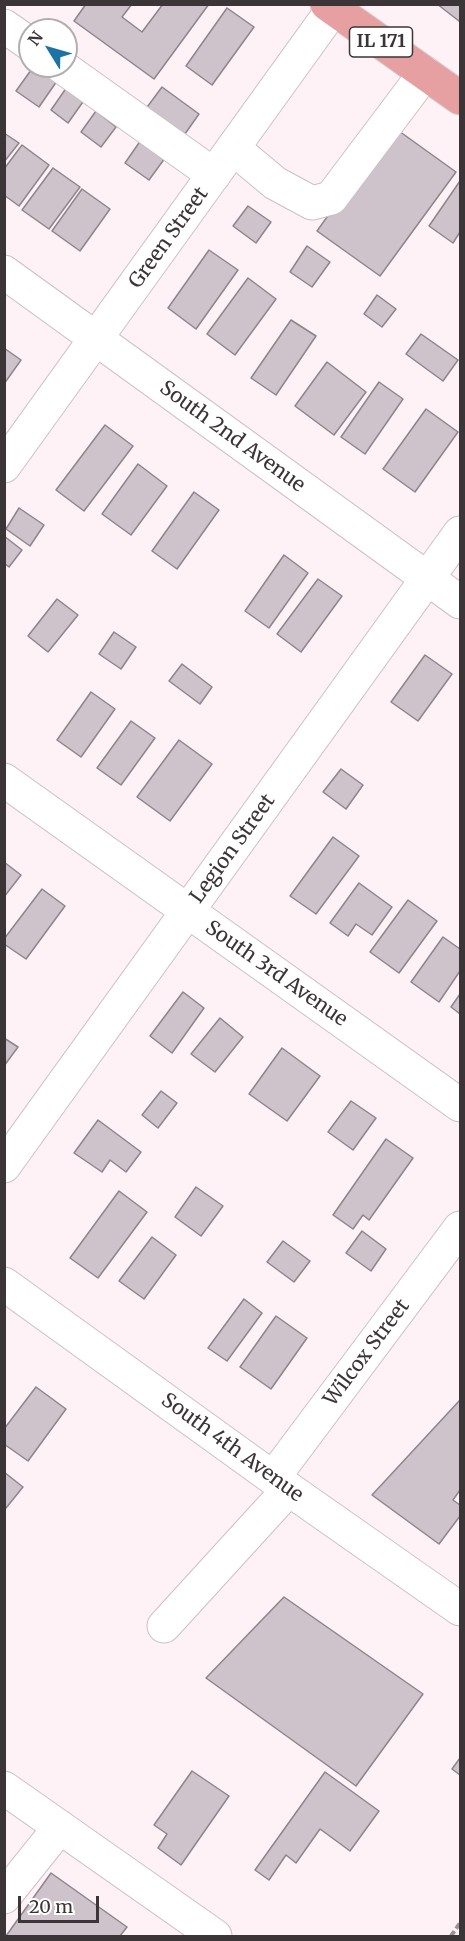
<!DOCTYPE html>
<html>
<head>
<meta charset="utf-8">
<style>
	body { margin:0 }
	#map { position:relative; width:465px; height:1941px; overflow:hidden; background:#fef2f6; font-family:Merriweather,serif }
	canvas { display:block }
	.frame { position:absolute; inset:0; border:6px solid #3b3537; pointer-events:none }
	.north { position:absolute; left:18px; top:18px; width:60px; height:60px; box-sizing:border-box; background:#fff; border:2px solid #b1aeaf; border-radius:50%; rotate:307deg; font-size:16px; font-weight:700; line-height:24px; text-align:center; color:#3b3537 }
	.north::after { content:''; display:block; margin:auto; width:21px; height:27px; background:#1d74a3; clip-path:polygon(50% 0,100% 100%,50% 72%,0 100%) }
	.scale { position:absolute; left:18px; top:1896px; width:81px; height:27px; box-sizing:border-box; border:3px solid #3b3537; border-top:0; padding-left:8px; font-size:18px; line-height:21px; white-space:nowrap; color:#3b3537; -webkit-text-stroke:4px #fff; paint-order:stroke }
</style>
</head>
<body>
<div id="map">
<canvas width="465" height="1941"></canvas>
<div class="frame"></div>
<div class="north">N</div>
<div class="scale">20 m</div>
</div>
<script>
const g = document.querySelector('canvas').getContext('2d');
g.lineJoin = 'round';
function paint(path, color) { g.fillStyle = color; g.fill(path, 'evenodd'); }
function strokePath(path, color, width, dash) { g.strokeStyle = color; g.lineWidth = width; g.lineCap = dash ? 'butt' : 'round'; g.setLineDash(dash || []); g.stroke(path); }
function label(font, color, halo, rows, align = 'center') {
  g.font = font + ' Merriweather,serif'; g.lineWidth = 6; g.setLineDash([]); g.textBaseline = 'middle'; g.strokeStyle = halo; g.fillStyle = color; for (const [text, x, y, turn = 0] of rows) {
    g.save(); g.translate(x, y); g.rotate((+turn || 0) * Math.PI / 180); g.textAlign = isNaN(turn) ? turn : align; if (halo) g.strokeText(text, 0, 0); g.fillText(text, 0, 0); g.restore();
  }
}
const building = new Path2D(`
	M86,4H132L122,17L142,32L163,4H209L154,79L74,21Z
	M437,4H460V19L459,21Z
	M227,8L254,27L212,85L186,66Z
	M34,66H37L57,81L39,107L16,91Z
	M67,87L85,99L68,123L51,110Z
	M162,87L199,114L180,141L142,114Z
	M96,111L116,127L101,147L81,132Z
	M392,126L456,172L380,276L317,231Z
	M4,133L19,143L4,162Z
	M141,140L165,158L149,180L125,163Z
	M22,145L49,165L19,206L4,195V169Z
	M53,168L80,187L49,229L22,210Z
	M460,181V232L453,243L429,226Z
	M82,189L110,209L80,251L52,231Z
	M248,206L271,222L256,243L233,226Z
	M307,246L330,262L312,287L290,272Z
	M209,250L238,270L196,329L168,308Z
	M248,278L276,299L235,355L207,334Z
	M377,295L396,309L382,327L364,314Z
	M291,320L316,336L276,395L251,378Z
	M421,334L458,360L443,381L406,354Z
	M4,348L21,360L4,384Z
	M327,362L366,392L334,435L295,406Z
	M379,382L403,399L365,454L341,437Z
	M426,409L458,432L415,492L383,469Z
	M105,425L133,446L84,511L56,490Z
	M138,464L167,486L131,535L102,514Z
	M194,492L219,510L177,569L152,551Z
	M19,508L44,525L30,546L6,529Z
	M4,536L22,550L9,567L4,563Z
	M284,555L308,573L269,628L245,611Z
	M318,579L342,596L301,652L277,634Z
	M57,599L78,615L48,652L28,636Z
	M114,632L136,647L121,669L99,654Z
	M425,655L452,674L418,721L391,702Z
	M182,664L212,687L200,704L169,681Z
	M91,692L115,709L81,757L57,740Z
	M131,721L155,738L121,785L97,768Z
	M179,740L212,764L170,821L137,797Z
	M341,769L363,785L346,809L323,792Z
	M333,837L359,856L316,914L290,896Z
	M4,862L21,875L4,897Z
	M359,883L392,907L372,935L356,924L348,936L330,923Z
	M42,889L65,906L26,959L4,944V939Z
	M408,900L437,921L399,973L370,952Z
	M443,937L460,949V971L439,1002L411,982Z
	M183,992L204,1008L172,1053L150,1036Z
	M460,994V1014L451,1007Z
	M220,1018L243,1037L215,1072L191,1054Z
	M4,1038L18,1047L4,1066Z
	M282,1048L320,1076L287,1121L249,1094Z
	M161,1091L177,1103L158,1128L142,1115Z
	M351,1101L376,1118L353,1150L328,1132Z
	M98,1120L141,1152L126,1172L110,1160L102,1172L74,1153Z
	M386,1139L413,1158L369,1220L363,1215L353,1229L333,1215Z
	M196,1187L223,1206L201,1236L175,1217Z
	M119,1191L147,1212L98,1278L70,1258Z
	M362,1231L386,1249L371,1271L346,1253Z
	M152,1237L176,1255L144,1299L119,1281Z
	M283,1241L310,1261L294,1282L267,1262Z
	M244,1299L262,1313L227,1361L208,1348Z
	M276,1316L307,1338L271,1389L240,1367Z
	M36,1387L66,1409L28,1461L4,1444V1429Z
	M460,1400V1490L453,1500L460,1505V1516L439,1544L372,1495Z
	M4,1472L23,1487L6,1508L4,1507Z
	M284,1597L423,1694L356,1786L206,1678Z
	M460,1758V1775L452,1769Z
	M192,1771L229,1796L181,1865L158,1848L167,1834L154,1825Z
	M325,1772L379,1811L350,1851L320,1829L296,1863L286,1855L269,1880L255,1870Z
	M51,1873L127,1927L120,1936H6Z`);
const path = new Path2D(`
	M451,1936L460,1923`);
const minor = new Path2D(`
	M4,26L30,44
	M61,66L214,175
	M233,148L275,183L312,203L331,198L425,73
	M4,272L460,602
	M4,466L333,9
	M4,780L460,1105
	M4,1166L460,533
	M4,1284L273,1478L460,1609
	M273,1478L460,1228
	M164,1626L289,1489
	M4,1788L215,1936
	M4,1897L60,1827`);
const major = new Path2D(`
	M327,4L460,98`);
const shields = [
	[381,42,63]
];
const shieldNames = [
	["IL 171",381,42]
];
const streetNames = [
	["Green Street",169,238,-54],
	["South 2nd Avenue",232,437,36],
	["Legion Street",233,849,-54],
	["South 3rd Avenue",276,974,35],
	["Wilcox Street",367,1353,-53],
	["South 4th Avenue",232,1448,36]
];
paint(building, '#cec3cb');
strokePath(building, '#8e848c', 1.5);
strokePath(minor, '#cdc0c4', 35);
strokePath(major, '#d4d3d3', 35);
strokePath(path, '#9c9396', 4, [6, 3]);
strokePath(minor, '#fff', 33);
strokePath(major, '#e6a0a1', 33);
for (const [x, y, w] of shields) { const box = new Path2D(); box.roundRect(x - w / 2, y - 15, w, 30, 4.5); g.fillStyle = '#fff'; g.fill(box); strokePath(box, '#3b3537', 1.5); }
label('bold 18px', '#3b3537', null, shieldNames);
label('20px', '#3b3537', '#fff', streetNames);
</script>
</body>
</html>
